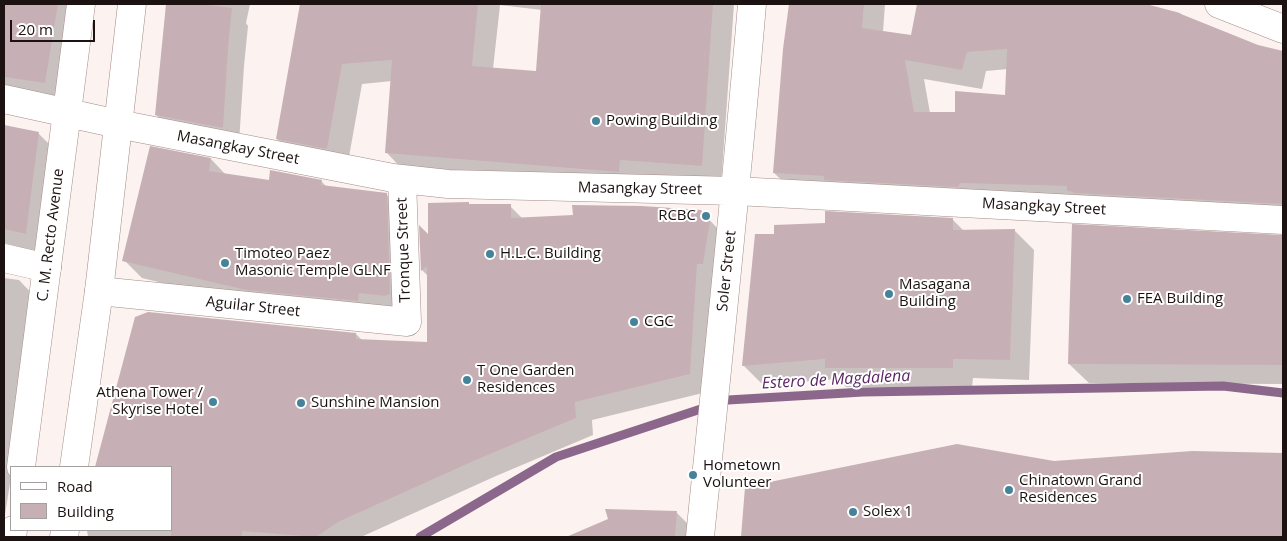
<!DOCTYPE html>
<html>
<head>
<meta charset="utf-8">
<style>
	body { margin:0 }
	#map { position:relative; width:1287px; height:541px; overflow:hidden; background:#fcf2ef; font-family:"Open Sans",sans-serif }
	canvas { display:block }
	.frame { position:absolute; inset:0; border:5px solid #1b1211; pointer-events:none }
	.legend { position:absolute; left:10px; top:466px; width:162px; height:65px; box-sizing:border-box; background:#fff; border:1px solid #a4a0a0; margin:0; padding:6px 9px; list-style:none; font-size:15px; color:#1b1211 }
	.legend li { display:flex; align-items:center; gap:10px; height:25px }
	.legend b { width:25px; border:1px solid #a4a0a0 }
	.scale { position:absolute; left:10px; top:20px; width:85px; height:22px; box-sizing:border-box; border:2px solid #1b1211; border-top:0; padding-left:6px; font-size:15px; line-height:18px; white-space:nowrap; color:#1b1211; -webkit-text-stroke:4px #fff; paint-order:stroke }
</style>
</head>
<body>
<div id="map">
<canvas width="1287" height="541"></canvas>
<div class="frame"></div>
<ul class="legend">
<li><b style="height:6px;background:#fff"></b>Road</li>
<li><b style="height:14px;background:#c7afb6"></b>Building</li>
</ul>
<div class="scale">20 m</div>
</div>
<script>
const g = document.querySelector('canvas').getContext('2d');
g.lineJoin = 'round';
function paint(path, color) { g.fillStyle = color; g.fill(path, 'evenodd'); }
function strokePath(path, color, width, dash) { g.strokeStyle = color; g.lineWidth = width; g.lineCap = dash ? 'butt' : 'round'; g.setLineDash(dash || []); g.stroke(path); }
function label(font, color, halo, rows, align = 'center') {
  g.font = font + ' "Open Sans",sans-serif'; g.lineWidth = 4; g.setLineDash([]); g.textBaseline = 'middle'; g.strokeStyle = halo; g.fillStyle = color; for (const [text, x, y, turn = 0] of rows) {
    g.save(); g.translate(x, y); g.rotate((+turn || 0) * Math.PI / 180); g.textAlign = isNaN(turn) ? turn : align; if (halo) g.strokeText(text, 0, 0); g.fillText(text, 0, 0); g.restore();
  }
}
const shadow = new Path2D(`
	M4,4H81L66,103L4,94Z
	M167,4H250L246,23L248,26L244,66L239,143L172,131L156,115Z
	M301,4H734L721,185L406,173L387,153L392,81L362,84L347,168L297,159L277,139ZM500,5L542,10L537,73L493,69Z
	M790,4H885L883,32L912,36L918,4H1143L1180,13L1184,17L1257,46L1283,52V222L794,192L774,173L784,49ZM1008,69L1007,96L956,113H930L924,79L982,89L986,71Z
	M4,126L38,133L60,155L47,255L4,243Z
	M211,159L226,175L270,181H321L327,187L386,194L404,212L408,312L265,308L142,278L124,260Z
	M470,205L510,206L523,219L701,211L719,230L707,392L592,420L593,435L496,476L361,537H88L87,530H171V467H97L136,318L356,334L362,340L428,343L429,277L422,270L421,228L429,237Z
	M952,219L964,231L1014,230L1034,250L1029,380L973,378L972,387H846L838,379L763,385L743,365L775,236Z
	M1073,226L1283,237V384L1089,383L1069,364Z
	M4,278L19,280L39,301L4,521Z
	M1192,453L1283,454V537H742L746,488L1054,462Z
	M676,512L688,524L687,537H569L609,519Z`);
const stream = new Path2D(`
	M420,537L556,457L728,400L863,392L1223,386L1283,393`);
const building = new Path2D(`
	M4,4H58L45,83L4,77Z
	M166,4H199L232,8L228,49L223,128L155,115Z
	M300,4H478L472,66L536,71L541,4H713L702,166L620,160L619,172L385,153L392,60L342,64L327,149L276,139Z
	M789,4H864L862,28L911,35L917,4H1146L1176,12L1258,45L1283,51V204L1073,193V192L1067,191V186L960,183L958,187L824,180V176L773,173L783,49ZM1007,49L1005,95L955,91V112H914L905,60L962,70L967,52Z
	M4,125L39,132L26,234L4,229Z
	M150,146L211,158L209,171L269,180L270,170L322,180L321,185L387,193L390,294L385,296L359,293L358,301L246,290L122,261Z
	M469,202V204H511V218L573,215L572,205L642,206L701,210L710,221L703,264H697L690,374L575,402L576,418L478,459L338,522L316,537L242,531V537H171V467H95L135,317L148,312L356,333V339L427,342V266L421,271L419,225L428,234V203Z
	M825,211L953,218V230L1015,229L1010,360L953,359V368H825V359L742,366L755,234H774V225L825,223Z
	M1072,224L1283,235V365L1068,364Z
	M957,444L1054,461L1192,451L1283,453V537H741L745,487Z
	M605,509L677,511L675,537H566L608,519Z`);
const minor = new Path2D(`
	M1219,4L1283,29
	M4,99L118,124L393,178L448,184L736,191L1283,220
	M4,258L47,268
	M99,291L407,322L402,179
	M700,537C718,359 737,182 752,4`);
const major = new Path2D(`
	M21,467L81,4
	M74,467L99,291L132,4
	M12,537L13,530
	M64,537L65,530`);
const markers = [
	[596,121,5,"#448398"],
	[706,216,5,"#448398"],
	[490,254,5,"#448398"],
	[225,263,5,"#448398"],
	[889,294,5,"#448398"],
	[1127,299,5,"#448398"],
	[634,322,5,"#448398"],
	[467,380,5,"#448398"],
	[213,402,5,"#448398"],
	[301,403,5,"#448398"],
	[693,475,5,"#448398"],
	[1009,490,5,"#448398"],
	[853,512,5,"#448398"]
];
const poiNames = [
	["Powing Building",606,121],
	["RCBC",696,216,"right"],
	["Timoteo Paez",235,254],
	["Masonic Temple GLNF",235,271],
	["H.L.C. Building",500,254],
	["Masagana",899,285],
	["Building",899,302],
	["FEA Building",1137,299],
	["CGC",644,322],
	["T One Garden",477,371],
	["Residences",477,388],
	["Athena Tower /",203,393,"right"],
	["Skyrise Hotel",203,410,"right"],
	["Sunshine Mansion",311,403],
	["Hometown",703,466],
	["Volunteer",703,483],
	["Chinatown Grand",1019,481],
	["Residences",1019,498],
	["Solex 1",863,512]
];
const streetNames = [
	["Masangkay Street",238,148,11],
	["Masangkay Street",640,189,1],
	["Masangkay Street",1044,207,3],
	["C. M. Recto Avenue",51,235,-83],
	["Tronque Street",404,250,-92],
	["Soler Street",727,271,-84],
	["Aguilar Street",253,307,6]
];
const waterNames = [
	["Estero de Magdalena",836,380,-3]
];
paint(shadow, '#0003');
strokePath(stream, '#8b688b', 9);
paint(building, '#c7afb6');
strokePath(minor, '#a48c88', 29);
strokePath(major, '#a48c88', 29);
strokePath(minor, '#fff', 28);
strokePath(major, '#fff', 28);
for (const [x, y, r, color] of markers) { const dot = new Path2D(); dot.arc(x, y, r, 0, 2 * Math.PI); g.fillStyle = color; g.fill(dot); strokePath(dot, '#fff', 2); }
label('15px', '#1b1211', '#fff', poiNames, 'left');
label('15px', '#1b1211', '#fff', streetNames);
label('italic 16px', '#5c2463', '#fff', waterNames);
</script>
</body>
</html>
